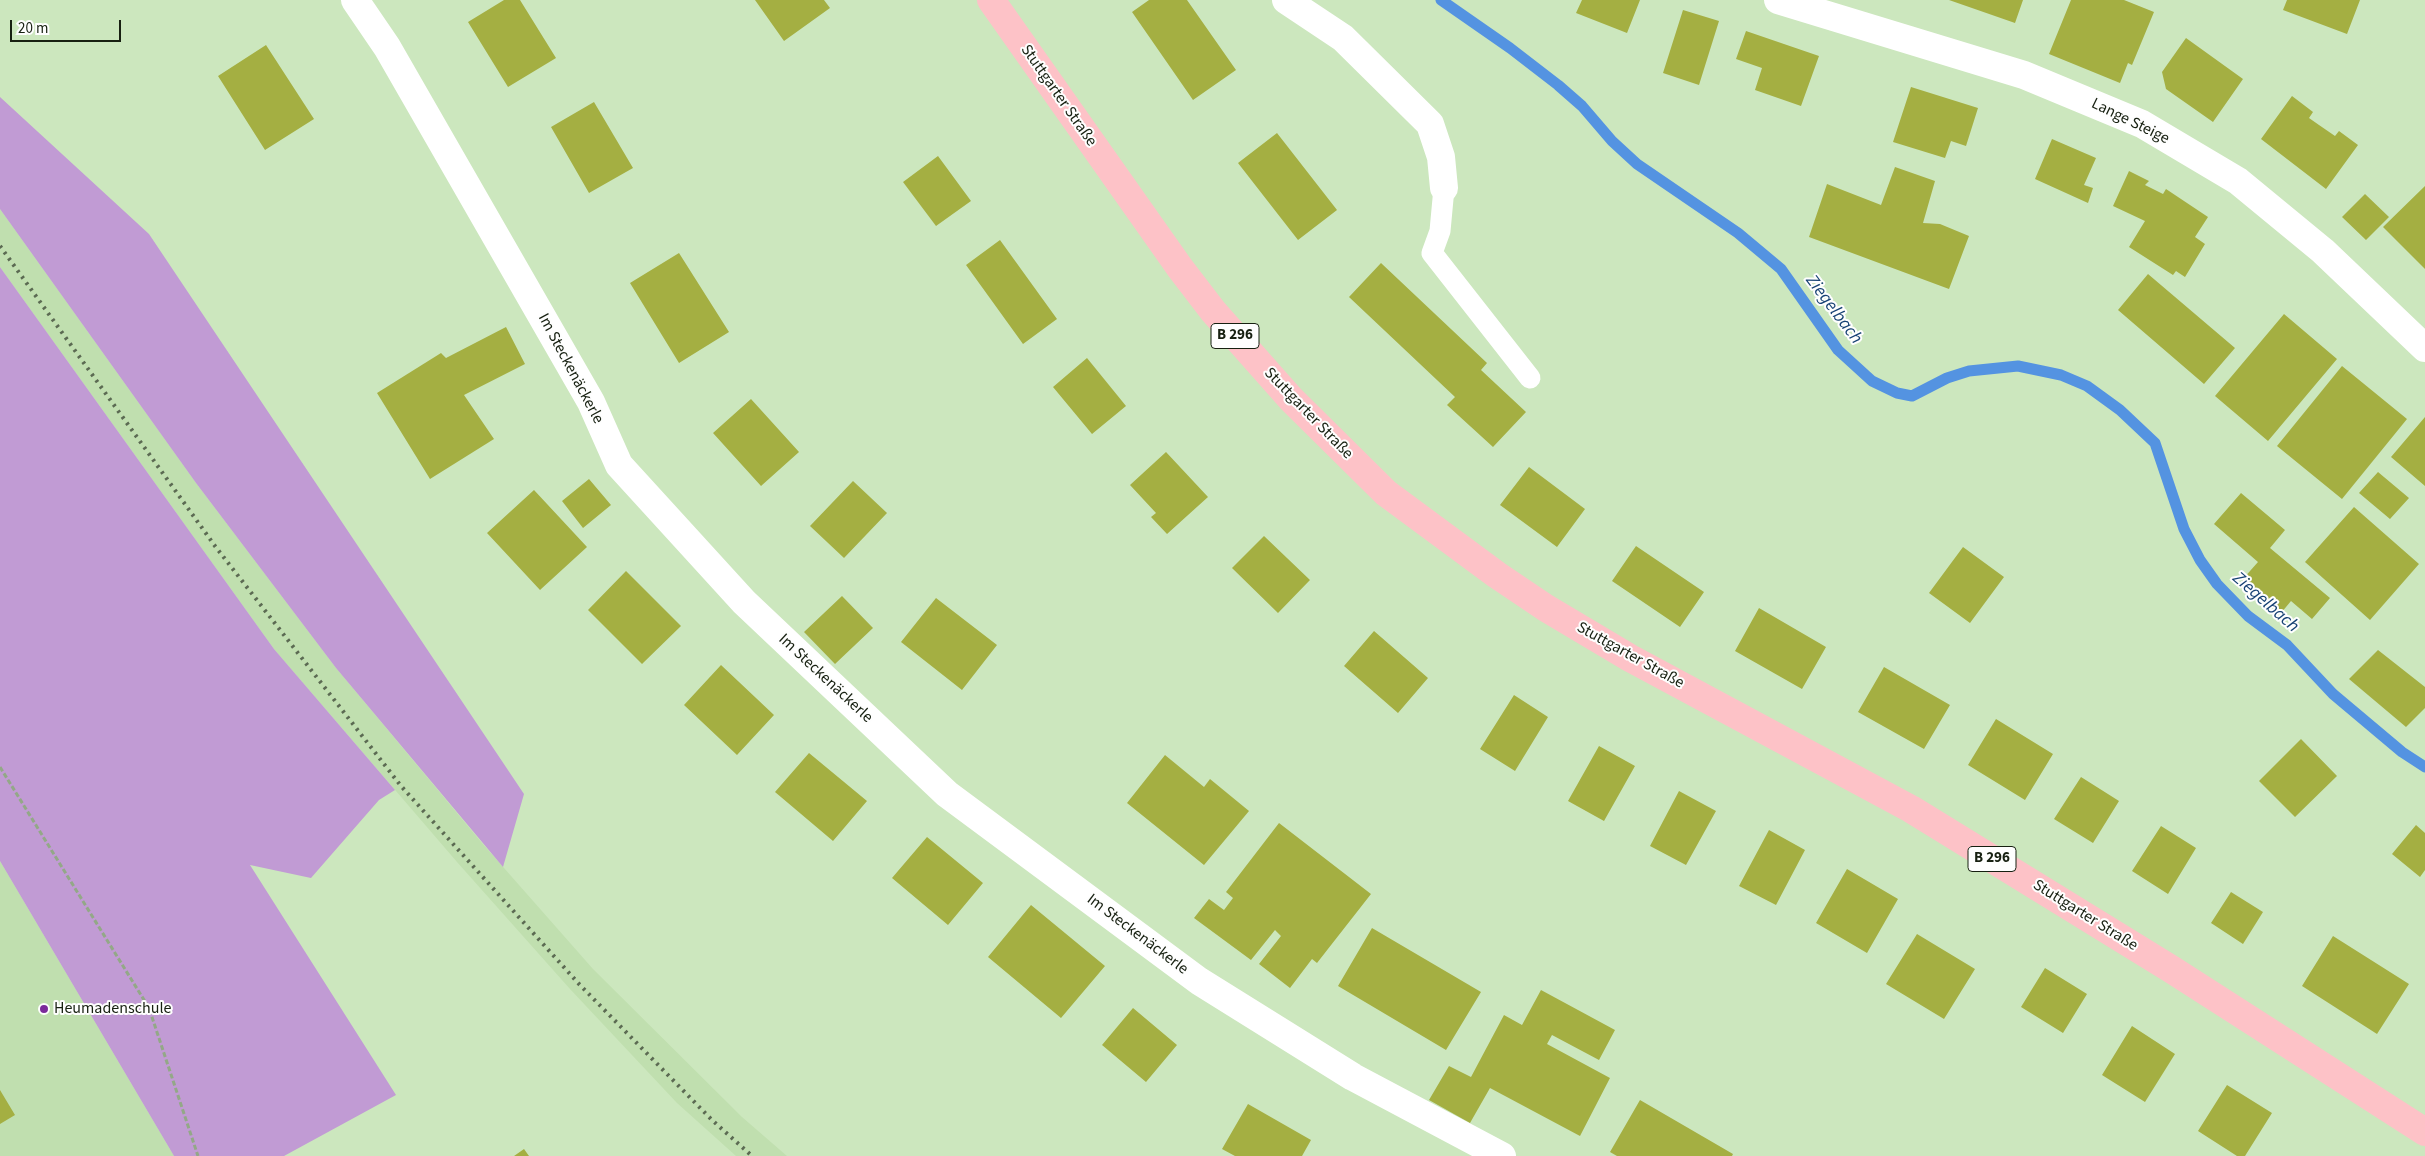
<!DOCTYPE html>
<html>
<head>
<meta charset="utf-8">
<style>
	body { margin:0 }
	#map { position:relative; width:2425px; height:1156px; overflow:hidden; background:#cce7be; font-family:"Source Sans 3",sans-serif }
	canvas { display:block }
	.scale { position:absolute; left:10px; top:20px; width:111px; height:22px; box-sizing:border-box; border:2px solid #172011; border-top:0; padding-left:6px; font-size:15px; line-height:18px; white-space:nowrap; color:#172011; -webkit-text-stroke:4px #fefefe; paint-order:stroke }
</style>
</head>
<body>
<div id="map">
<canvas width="2425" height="1156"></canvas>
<div class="scale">20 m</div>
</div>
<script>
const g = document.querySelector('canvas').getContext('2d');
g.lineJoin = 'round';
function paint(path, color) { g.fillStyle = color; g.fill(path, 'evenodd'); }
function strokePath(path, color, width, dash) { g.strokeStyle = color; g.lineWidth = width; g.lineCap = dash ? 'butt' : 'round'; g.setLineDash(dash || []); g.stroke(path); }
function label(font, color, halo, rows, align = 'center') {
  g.font = font + ' "Source Sans 3",sans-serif'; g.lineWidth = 4; g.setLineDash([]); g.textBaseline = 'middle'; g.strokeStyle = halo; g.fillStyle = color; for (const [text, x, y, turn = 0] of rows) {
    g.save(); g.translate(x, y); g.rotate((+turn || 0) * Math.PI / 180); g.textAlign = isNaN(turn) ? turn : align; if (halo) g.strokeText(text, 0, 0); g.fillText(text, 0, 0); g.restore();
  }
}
const built = new Path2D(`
	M0,209L196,483L336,668L482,843L593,969L742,1117L787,1156H736L677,1103L570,989L457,862L274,649L0,267Z
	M0,861L174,1156H0Z`);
const green = new Path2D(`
	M0,97L149,234L524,794L503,867L336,668L196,483L0,209Z
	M0,267L274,649L395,790L379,800L311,878L250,865L396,1095L284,1156H174L0,861Z`);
const stream = new Path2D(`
	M1441,0L1510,48L1558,85L1582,106L1612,141L1637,164L1738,233L1781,269L1838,350L1872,381L1897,393L1912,396L1947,378L1969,371L2018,366L2061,375L2087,386L2120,410L2155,443L2184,529L2200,560L2217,584L2248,616L2287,645L2333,694L2402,752L2425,767`);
const building = new Path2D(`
	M504,0H520L556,58L508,87L468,22Z
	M755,0H824L830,8L784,41Z
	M1149,0H1187L1236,70L1193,100L1132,12Z
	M1582,0H1640L1627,33L1576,13Z
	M1949,0H2023L2015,23Z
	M2071,0H2124L2154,12L2132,65L2128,63L2120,83L2049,54Z
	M2287,0H2360L2347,34L2283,10Z
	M1683,10L1719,21L1699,85L1663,73Z
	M1746,31L1819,56L1801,106L1755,90L1762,68L1736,59Z
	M2186,38L2243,79L2213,122L2166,89L2162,72Z
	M266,45L314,119L265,150L218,76Z
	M1911,87L1978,108L1966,146L1951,141L1945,158L1893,142Z
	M2292,96L2313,112L2309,118L2319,125L2335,136L2339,131L2358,145L2326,189L2261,139Z
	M594,102L633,168L589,193L551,127Z
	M1277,133L1337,210L1298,240L1238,163Z
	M2052,139L2096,158L2084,185L2093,188L2088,203L2035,179Z
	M938,156L971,201L936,226L903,182Z
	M1895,167L1935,181L1923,223L1940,224L1969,236L1949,289L1809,237L1827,184L1881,205Z
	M2129,171L2149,181L2145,185L2163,194L2166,189L2208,217L2195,237L2205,244L2185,277L2176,271L2173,275L2129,247L2145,221L2113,206Z
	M2425,186V269L2383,227Z
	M2365,194L2389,217L2366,240L2342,217Z
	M1000,240L1057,319L1023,344L966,265Z
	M679,253L729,332L679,363L630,283Z
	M1381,263L1487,363L1481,370L1526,412L1493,447L1447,405L1455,397L1349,297Z
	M2148,274L2235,348L2204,384L2118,310Z
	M2284,314L2337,359L2268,441L2215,396Z
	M506,327L525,364L464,395L494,439L430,479L377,393L441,353L446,358Z
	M1087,358L1126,406L1092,434L1053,387Z
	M2342,366L2407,419L2342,499L2277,446Z
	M751,399L799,452L761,486L713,433Z
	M2425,417V486L2391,457Z
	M1166,452L1208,497L1167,534L1151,517L1156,513L1130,485Z
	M1529,467L1585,509L1557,547L1500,505Z
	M2378,472L2409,498L2390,519L2359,493Z
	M589,479L611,505L583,528L562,501Z
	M853,481L887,513L844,558L810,526Z
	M534,490L587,547L540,590L487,533Z
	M2241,493L2285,530L2270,548L2330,598L2312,619L2291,601L2281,613L2242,580L2258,562L2214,524Z
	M2354,507L2419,564L2370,620L2305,562Z
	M1264,536L1310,580L1278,613L1232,568Z
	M1636,546L1704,592L1680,627L1612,581Z
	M1963,547L2004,577L1970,623L1929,593Z
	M626,571L681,626L642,664L588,610Z
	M842,596L873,628L835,664L804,632Z
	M936,598L997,645L962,690L901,642Z
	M1759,608L1826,647L1802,689L1735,651Z
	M1374,631L1428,678L1398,713L1344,666Z
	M2378,650L2425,687V708L2406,727L2349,679Z
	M721,665L774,715L737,755L684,705Z
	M1884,667L1950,705L1924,749L1858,712Z
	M1514,695L1548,717L1515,771L1480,749Z
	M1996,719L2053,754L2025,800L1968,765Z
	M2301,739L2337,776L2295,817L2259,781Z
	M1599,746L1635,766L1604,821L1568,801Z
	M809,753L867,801L833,841L775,792Z
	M1165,755L1204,787L1210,779L1249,811L1204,865L1127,803Z
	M2081,777L2119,801L2093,843L2054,819Z
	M1679,791L1716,811L1686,865L1650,846Z
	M1279,823L1371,894L1317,963L1312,959L1290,988L1259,964L1281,936L1275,930L1251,960L1194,918L1209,899L1224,910L1233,898L1226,892Z
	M2416,825L2425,833V870L2420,877L2392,854Z
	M2161,826L2196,848L2168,894L2132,871Z
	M1769,830L1805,850L1776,905L1739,886Z
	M927,837L983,883L948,925L892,878Z
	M1847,869L1898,899L1867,953L1816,923Z
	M2231,892L2263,912L2243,944L2211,923Z
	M1031,905L1105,966L1061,1018L988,957Z
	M1372,928L1481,992L1446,1050L1338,986Z
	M1917,934L1975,969L1944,1019L1886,984Z
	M2333,936L2409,984L2377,1034L2302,986Z
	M2045,968L2087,994L2063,1033L2021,1007Z
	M1541,990L1615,1030L1599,1060L1552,1035L1547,1044L1610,1078L1580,1136L1490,1088L1470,1123L1429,1100L1449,1066L1471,1077L1504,1015L1522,1025Z
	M1133,1008L1177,1045L1146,1082L1102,1045Z
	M2132,1026L2175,1054L2145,1102L2102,1075Z
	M2227,1085L2272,1113L2245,1156H2237L2198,1131Z
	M0,1090L15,1115L0,1124Z
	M1640,1100L1733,1154L1732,1156H1617L1610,1152Z
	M1248,1104L1311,1140L1302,1156H1235L1222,1149Z
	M524,1149L529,1156H514Z`);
const path = new Path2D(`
	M0,767L149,1008L198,1156`);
const lane = new Path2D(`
	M1444,188L1440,231L1432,253L1530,378`);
const street = new Path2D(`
	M355,0L387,47L591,402L619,465L744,602L947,794L1199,981L1353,1077L1502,1156
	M1286,0L1343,38L1430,124L1441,157L1444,188
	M1778,0L2024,75L2142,124L2238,181L2323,251L2425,348`);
const primary = new Path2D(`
	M991,0L1180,268L1213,311L1291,399L1386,493L1497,575L1546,608L1630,658L1911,809L2171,969L2425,1132`);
const rail = new Path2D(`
	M0,246L215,546L401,786L579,984L712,1120L752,1156`);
const markers = [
	[44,1009,5,"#7b2a9a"]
];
const shields = [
	[1235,336,48],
	[1992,859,48]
];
const shieldNames = [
	["B 296",1235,336],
	["B 296",1992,859]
];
const streetNames = [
	["Stuttgarter Straße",1058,96,55],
	["Lange Steige",2130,122,26],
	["Im Steckenäckerle",570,369,62],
	["Stuttgarter Straße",1308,414,46],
	["Stuttgarter Straße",1630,656,29],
	["Im Steckenäckerle",825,679,43],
	["Stuttgarter Straße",2085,916,32],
	["Im Steckenäckerle",1137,935,37]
];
const poiNames = [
	["Heumadenschule",54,1009]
];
const waterNames = [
	["Ziegelbach",1833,310,53],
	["Ziegelbach",2265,603,41]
];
paint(built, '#c0dfaf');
paint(green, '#c19bd4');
strokePath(stream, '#5493e1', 11);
paint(building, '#a4af42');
strokePath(path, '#93a887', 3, [5, 2.5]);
strokePath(lane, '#fff', 21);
strokePath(street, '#fff', 28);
strokePath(primary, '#fdc2c7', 28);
strokePath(rail, '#5b6a52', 4, [2.5, 5]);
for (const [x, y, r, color] of markers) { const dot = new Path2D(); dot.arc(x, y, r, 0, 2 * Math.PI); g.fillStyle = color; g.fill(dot); strokePath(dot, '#fefefe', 2); }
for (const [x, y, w] of shields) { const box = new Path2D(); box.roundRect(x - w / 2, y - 12.5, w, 25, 4); g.fillStyle = '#fefefe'; g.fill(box); strokePath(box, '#172011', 1); }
label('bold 15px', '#172011', null, shieldNames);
label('16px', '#172011', '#fefefe', streetNames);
label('16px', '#172011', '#fefefe', poiNames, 'left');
label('italic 18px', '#174274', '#fefefe', waterNames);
</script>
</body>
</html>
